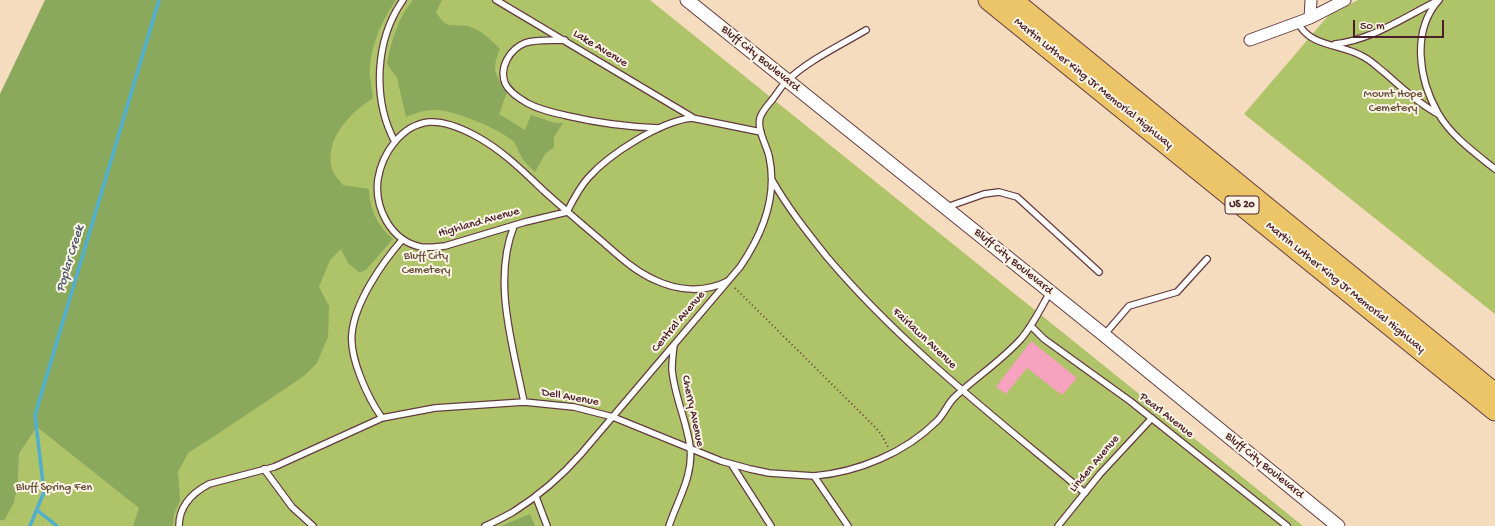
<!DOCTYPE html>
<html>
<head>
<meta charset="utf-8">
<style>
	body { margin:0 }
	#map { position:relative; width:1495px; height:526px; overflow:hidden; background:#f5dcbf; font-family:"Gochi Hand",sans-serif }
	canvas { display:block }
	.scale { position:absolute; left:1353px; top:20px; width:91px; height:18px; box-sizing:border-box; border:2px solid #4a1f2b; border-top:0; padding-left:5px; font-size:12px; line-height:14px; white-space:nowrap; color:#4a1f2b; -webkit-text-stroke:3px #fcf5e5; paint-order:stroke }
</style>
</head>
<body>
<div id="map">
<canvas width="1495" height="526"></canvas>
<div class="scale">50 m</div>
</div>
<script>
const g = document.querySelector('canvas').getContext('2d');
g.lineJoin = 'round';
function paint(path, color) { g.fillStyle = color; g.fill(path, 'evenodd'); }
function strokePath(path, color, width, dash) { g.strokeStyle = color; g.lineWidth = width; g.lineCap = dash ? 'butt' : 'round'; g.setLineDash(dash || []); g.stroke(path); }
function label(font, color, halo, rows, align = 'center') {
  g.font = font + ' "Gochi Hand",sans-serif'; g.lineWidth = 4; g.setLineDash([]); g.textBaseline = 'middle'; g.strokeStyle = halo; g.fillStyle = color; for (const [text, x, y, turn = 0] of rows) {
    g.save(); g.translate(x, y); g.rotate((+turn || 0) * Math.PI / 180); g.textAlign = isNaN(turn) ? turn : align; if (halo) g.strokeText(text, 0, 0); g.fillText(text, 0, 0); g.restore();
  }
}
const green = new Path2D(`
	M200,0H650L1303,526H0V520L4,521L14,503L18,486L19,454L37,427Z
	M1358,0H1495V314L1244,114L1328,16Z`);
const forest = new Path2D(`
	M45,0H396C381,22 369,49 370,76C371,83 372,91 373,98C350,113 324,139 332,169C334,175 339,180 343,185L369,189C369,210 378,226 393,239L367,269L360,273L348,263L341,249L330,260L319,287L329,306L328,337L317,363L304,376L210,439L188,453L178,472L180,500L174,514L173,526H133L139,508L37,427L19,454L18,486L14,503L4,521L0,520V94Z
	M413,0H442L436,12C448,31 449,23 467,26C480,29 491,40 500,49C491,70 495,74 507,92L499,114L525,130L531,115L555,123H563L554,137V147L545,154L535,172C530,167 524,162 521,156C518,152 517,146 514,142C502,130 456,111 438,110C427,109 417,113 406,117L397,78L387,64C391,41 398,18 413,0Z
	M530,514L535,526H501Z`);
const stream = new Path2D(`
	M37,510L57,526
	M30,526L44,492L35,415L159,0`);
const building = new Path2D(`
	M1031,341L1077,378L1062,395L1027,368L1006,394L996,387Z`);
const path = new Path2D(`
	M735,288L876,428L881,434L888,447`);
const service = new Path2D(`
	M496,0L692,117
	M1439,0C1411,31 1419,80 1438,113C1451,136 1475,153 1495,169
	M1298,22C1308,46 1339,44 1360,55C1370,59 1377,67 1385,73C1402,88 1418,103 1438,114
	M565,40C552,41 537,39 525,43C510,49 499,67 505,83C509,92 519,98 527,103C540,110 554,113 568,116C598,123 628,127 659,128
	M1335,44C1371,40 1403,18 1435,2
	M395,142C372,99 375,40 403,0
	M772,180C788,208 807,232 827,257C902,346 996,418 1085,493
	M947,207L984,194L999,192L1017,197L1099,272
	M514,226C492,281 513,346 524,402
	M728,281C705,293 678,291 655,280C636,272 620,257 604,243C584,226 564,209 545,192C523,171 501,149 474,135C461,128 445,121 429,122C401,125 382,154 378,179C374,208 391,241 421,247C428,248 437,247 445,246L525,222L567,212C573,200 579,188 588,178C609,154 661,121 692,118L761,132
	M1031,326L1044,339L1130,401L1287,526
	M1104,335L1129,306L1177,292L1207,259
	M382,418C368,398 349,358 352,333C355,302 382,263 402,240
	M732,465L771,526
	M264,469L292,507L313,526
	M814,476C858,472 905,453 937,421C945,413 948,402 957,395C978,376 1002,360 1021,339C1033,325 1041,308 1050,292
	M536,497L547,526
	M179,526C179,506 192,493 209,484L274,467L382,418L435,408L524,402L574,407L613,417L721,461L750,469L769,473L814,476L848,526
	M485,526C495,522 504,517 513,512C540,495 560,478 581,454L740,267C762,235 778,196 769,156C766,144 757,130 760,118C762,111 768,105 772,100C777,94 781,86 787,81C807,61 841,45 866,30
	M669,526C677,501 694,475 690,447C687,421 674,396 672,369C672,362 673,353 674,345
	M1058,526L1100,474L1152,418`);
const minor = new Path2D(`
	M1310,18L1311,0
	M1250,40L1310,18L1345,0`);
const tertiary = new Path2D(`
	M687,0L1104,335L1338,526`);
const motorway = new Path2D(`
	M988,0L1495,411
	M1013,0L1495,393`);
const shields = [
	[1242,205,34]
];
const shieldNames = [
	["US 20",1242,205]
];
const streetNames = [
	["Lake Avenue",600,49,31],
	["Bluff City Boulevard",760,59,39],
	["Martin Luther King Jr Memorial Highway",1093,84,39],
	["Highland Avenue",479,223,-16],
	["Bluff City Boulevard",1013,262,39],
	["Martin Luther King Jr Memorial Highway",1345,288,39],
	["Central Avenue",679,322,-50],
	["Fairlawn Avenue",924,339,43],
	["Dell Avenue",570,398,10],
	["Cherry Avenue",692,411,78],
	["Pearl Avenue",1166,416,38],
	["Linden Avenue",1095,464,-50],
	["Bluff City Boulevard",1264,466,39]
];
const parkNames = [
	["Mount Hope",1393,95],
	["Cemetery",1393,109],
	["Bluff City",426,257],
	["Cemetery",426,271],
	["Bluff Spring Fen",54,488]
];
const waterNames = [
	["Poplar Creek",71,259,-73]
];
paint(green, '#afc368');
paint(forest, '#8ba95c');
strokePath(stream, '#50afcf', 3.5);
paint(building, '#f7a3bf');
strokePath(service, '#643b41', 8);
strokePath(minor, '#643b41', 13);
strokePath(tertiary, '#643b41', 15);
strokePath(motorway, '#643b41', 21);
strokePath(path, '#643b41', 2, [1, 3]);
strokePath(service, '#fff', 5.5);
strokePath(minor, '#fff', 11);
strokePath(tertiary, '#fff', 13);
strokePath(motorway, '#edc569', 19);
for (const [x, y, w] of shields) { const box = new Path2D(); box.roundRect(x - w / 2, y - 9, w, 18, 3); g.fillStyle = '#fcf5e5'; g.fill(box); strokePath(box, '#4a1f2b', 1); }
label('bold 11px', '#4a1f2b', null, shieldNames);
label('12px', '#4a1f2b', '#fcf5e5', streetNames);
label('12px', '#68503d', '#fcf5e5', parkNames);
label('italic 13px', '#4c596d', '#fcf5e5', waterNames);
</script>
</body>
</html>
